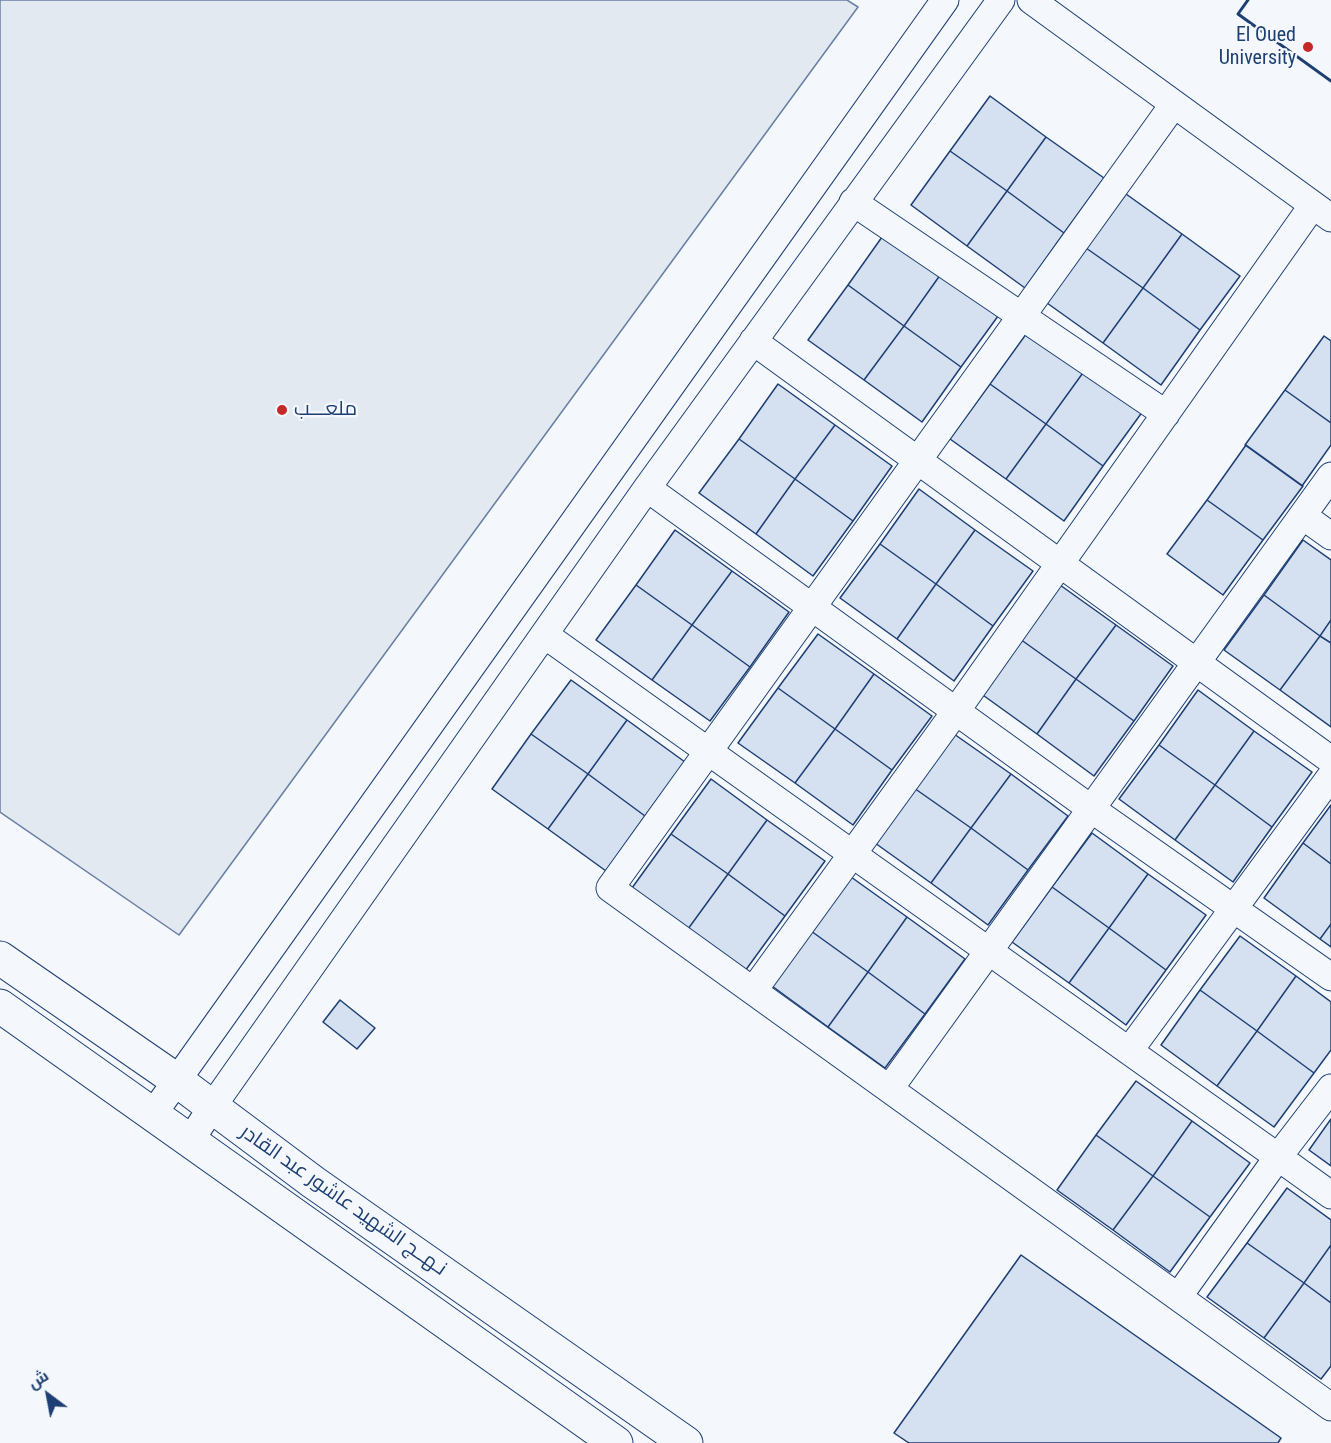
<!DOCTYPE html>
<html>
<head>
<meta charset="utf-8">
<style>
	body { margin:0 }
	#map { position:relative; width:1331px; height:1443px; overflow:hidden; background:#f4f7fb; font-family:"Roboto Condensed",Cairo,sans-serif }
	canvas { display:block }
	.north { position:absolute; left:18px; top:1365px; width:60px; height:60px; -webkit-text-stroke:4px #f4f7fb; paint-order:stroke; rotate:328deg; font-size:16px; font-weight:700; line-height:24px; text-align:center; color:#1d3f73 }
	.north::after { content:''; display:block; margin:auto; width:21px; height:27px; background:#1d3f73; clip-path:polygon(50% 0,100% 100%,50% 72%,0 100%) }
</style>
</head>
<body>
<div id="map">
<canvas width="1331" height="1443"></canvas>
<div class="north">ش</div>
</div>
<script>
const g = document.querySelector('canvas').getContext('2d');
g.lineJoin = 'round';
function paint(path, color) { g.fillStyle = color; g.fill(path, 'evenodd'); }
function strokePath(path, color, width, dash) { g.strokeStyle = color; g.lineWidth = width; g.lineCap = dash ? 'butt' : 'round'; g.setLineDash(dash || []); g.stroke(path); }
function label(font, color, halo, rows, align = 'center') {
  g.font = font + ' "Roboto Condensed",Cairo,sans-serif'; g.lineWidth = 4.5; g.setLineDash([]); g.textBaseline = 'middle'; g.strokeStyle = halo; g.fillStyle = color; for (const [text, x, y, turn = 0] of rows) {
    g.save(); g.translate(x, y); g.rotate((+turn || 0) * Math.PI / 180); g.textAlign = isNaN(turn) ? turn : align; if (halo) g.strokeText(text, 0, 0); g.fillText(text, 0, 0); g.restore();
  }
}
const green = new Path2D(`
	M0,0H847L858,7L179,935L0,812Z`);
const building = new Path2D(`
	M990,96L1046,137L1007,191L950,151Z
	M1046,137L1104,178L1064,233L1007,191Z
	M950,151L1007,191L967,246L911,205Z
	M1007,191L1064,233L1025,288L967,246Z
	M1126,194L1182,234L1143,288L1086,248Z
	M887,230L943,271L904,326L848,285Z
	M1182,234L1240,276L1200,330L1143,288Z
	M1086,248L1143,288L1103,343L1047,303Z
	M943,271L1001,312L961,367L904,326Z
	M848,285L904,326L864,380L808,340Z
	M1143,288L1200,330L1161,385L1103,343Z
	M904,326L961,367L922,422L864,380Z
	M1029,330L1085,370L1046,424L990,384Z
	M1324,336L1331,341V423L1285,390Z
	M1085,370L1143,411L1103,466L1046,424Z
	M778,384L835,425L795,479L739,439Z
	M990,384L1046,424L1006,479L950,439Z
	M1285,390L1331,423V445L1302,486L1245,445Z
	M1046,424L1103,466L1064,521L1006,479Z
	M835,425L892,466L853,521L795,479Z
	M739,439L795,479L756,534L699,493Z
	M1246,445L1303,486L1263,540L1207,500Z
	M795,479L853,521L813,576L756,534Z
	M919,489L975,530L936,584L880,544Z
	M1207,500L1263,540L1223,595L1167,554Z
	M675,530L732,571L692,625L636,585Z
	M975,530L1033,571L993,626L936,584Z
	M1303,540L1331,560V620L1320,636L1264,595Z
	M880,544L936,584L897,639L840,598Z
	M732,571L789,612L750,667L692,625Z
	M936,584L993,626L954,681L897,639Z
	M636,585L692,625L652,680L596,640Z
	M1060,585L1116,625L1076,679L1020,639Z
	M1264,595L1320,636L1280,690L1224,650Z
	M1331,620V643L1320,636Z
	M692,625L750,667L710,721L652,680Z
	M1116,625L1173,666L1134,721L1076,679Z
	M818,634L874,674L835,729L778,688Z
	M1320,636L1331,643V727L1280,690Z
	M1020,639L1076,679L1037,734L980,693Z
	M874,674L932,716L892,770L835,729Z
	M1076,679L1134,721L1094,776L1037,734Z
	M571,680L627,720L588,774L531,734Z
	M778,688L835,729L795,783L738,743Z
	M1198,690L1254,731L1215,785L1159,745Z
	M627,720L685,762L645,816L588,774Z
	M835,729L892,770L853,825L795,783Z
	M1254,731L1312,772L1272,827L1215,785Z
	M531,734L588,774L548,829L492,789Z
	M954,734L1011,774L971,828L914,788Z
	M1159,745L1215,785L1175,840L1119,799Z
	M588,774L645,816L606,871L548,829Z
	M1011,774L1068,816L1028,870L971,828Z
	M711,779L767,820L728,874L671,834Z
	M1215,785L1272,827L1233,882L1175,840Z
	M914,788L971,828L931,883L875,843Z
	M1331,805V864L1303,843Z
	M767,820L825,861L785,916L728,874Z
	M971,828L1028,870L988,925L931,883Z
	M1092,833L1148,874L1109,928L1052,887Z
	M671,834L728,874L688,929L632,888Z
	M1303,843L1331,864V924L1320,939L1264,898Z
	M728,874L785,916L745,971L688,929Z
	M1148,874L1206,915L1166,970L1109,928Z
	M851,877L907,917L868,972L811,931Z
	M1052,887L1109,928L1069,983L1012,942Z
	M907,917L965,959L925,1014L868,972Z
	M1331,924V947L1320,939Z
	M1109,928L1166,970L1126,1025L1069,983Z
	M811,931L868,972L828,1027L772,986Z
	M1240,936L1296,976L1257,1031L1200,990Z
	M868,972L925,1014L885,1068L828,1027Z
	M1296,976L1331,1002V1050L1314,1073L1257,1031Z
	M1200,990L1257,1031L1217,1086L1161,1045Z
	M340,1000L375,1028L357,1049L323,1022Z
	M1257,1031L1314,1073L1274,1127L1217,1086Z
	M1136,1081L1192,1121L1153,1176L1096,1135Z
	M1331,1119V1166L1309,1150Z
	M1192,1121L1250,1163L1210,1217L1153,1176Z
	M1096,1135L1153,1176L1113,1230L1057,1190Z
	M1153,1176L1210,1217L1170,1272L1113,1230Z
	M1287,1188L1331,1220V1245L1304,1283L1247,1243Z
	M1247,1243L1304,1283L1264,1338L1207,1297Z
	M1331,1245V1303L1304,1283Z
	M1021,1255L1281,1438L1278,1443H909L894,1433Z
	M1304,1283L1331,1303V1366L1321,1379L1264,1338Z`);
const minor = new Path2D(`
	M1031,0L1331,218
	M1174,104L610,888L1178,1297
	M853,202L1166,414
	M753,341L1331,760
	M647,488L1090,808L1331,977
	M1303,516L1331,536
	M545,635L1129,1051
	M1331,776L1129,1051L1278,1157L1178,1297L1331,1407
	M753,991L956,711L1313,205
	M890,1088L1331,476
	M1331,1088L1278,1157L1331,1195
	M153,1114L945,0
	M190,1141L212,1107L647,488L1001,0`);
const secondary = new Path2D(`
	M0,958L175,1079L313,1182L686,1443
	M0,1006L616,1443`);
const wall = new Path2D(`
	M1248,0L1238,14L1331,81`);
const markers = [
	[1308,47,6,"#c62828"],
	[282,410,6,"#c62828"]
];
const poiNames = [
	["El Oued",1296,36],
	["University",1296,59],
	["ملعـــب",294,410,"left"]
];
const streetNames = [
	["نـهــج الشهيد عاشور عبد القادر",343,1201,35]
];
paint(green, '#e3e9f0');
strokePath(green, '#687fa3', 1.5);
paint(building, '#d5e0f0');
strokePath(building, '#1d3f73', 1.5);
strokePath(minor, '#1d3f73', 29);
strokePath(secondary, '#1d3f73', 35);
strokePath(minor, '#f4f7fb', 27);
strokePath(secondary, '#f4f7fb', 33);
strokePath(wall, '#1d3f73', 3);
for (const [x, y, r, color] of markers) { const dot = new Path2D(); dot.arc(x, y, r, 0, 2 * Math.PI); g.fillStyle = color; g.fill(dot); strokePath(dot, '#f4f7fb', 2); }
label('20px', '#1d3f73', '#f4f7fb', poiNames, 'right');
label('20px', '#1d3f73', '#f4f7fb', streetNames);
</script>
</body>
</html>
